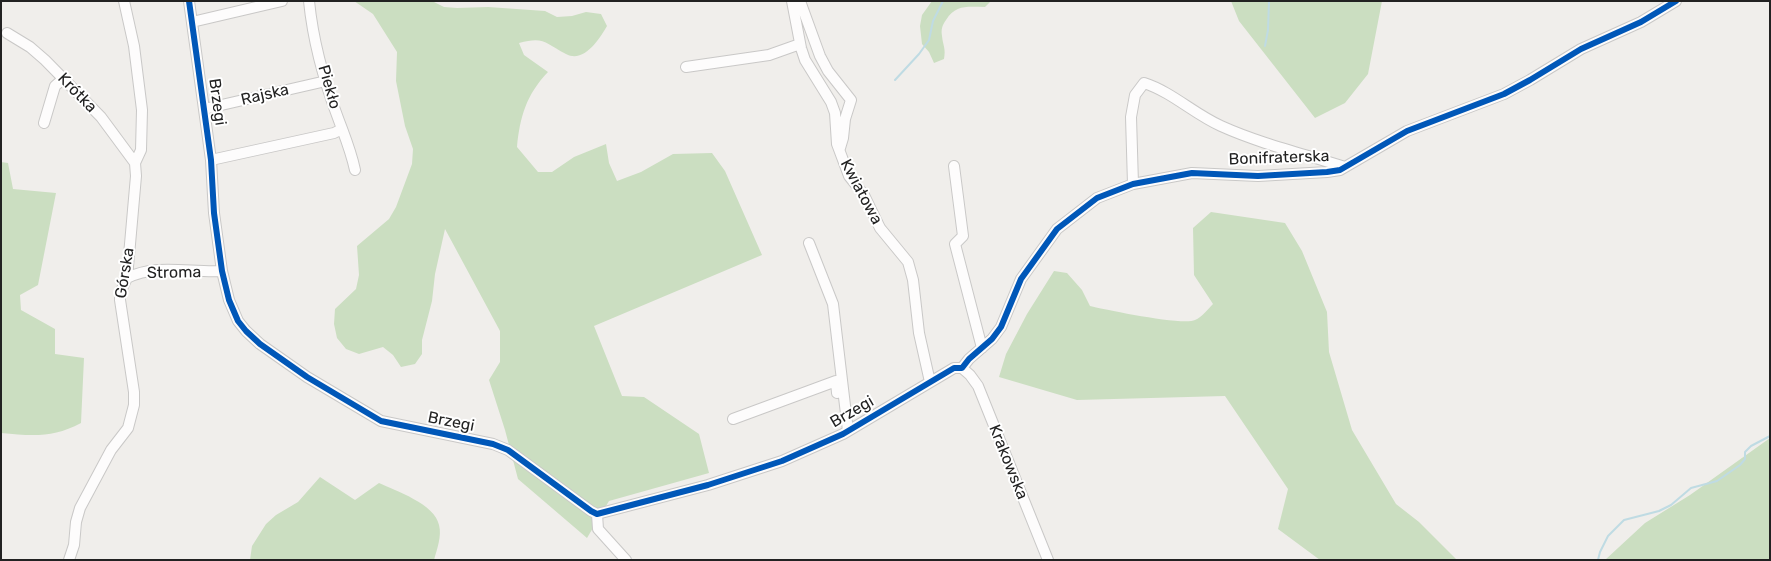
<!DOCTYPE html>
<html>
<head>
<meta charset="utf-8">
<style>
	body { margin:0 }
	#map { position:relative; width:1771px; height:561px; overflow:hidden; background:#f0eeeb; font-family:Rubik,sans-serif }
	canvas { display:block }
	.frame { position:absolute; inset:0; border:2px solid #222; pointer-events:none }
</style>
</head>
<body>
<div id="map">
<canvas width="1771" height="561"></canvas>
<div class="frame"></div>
</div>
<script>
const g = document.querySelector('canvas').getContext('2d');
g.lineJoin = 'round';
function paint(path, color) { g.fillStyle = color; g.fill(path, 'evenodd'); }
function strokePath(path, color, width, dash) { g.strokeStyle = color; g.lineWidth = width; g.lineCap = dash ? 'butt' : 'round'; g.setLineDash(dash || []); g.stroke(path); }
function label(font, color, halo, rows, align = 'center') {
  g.font = font + ' Rubik,sans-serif'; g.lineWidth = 4; g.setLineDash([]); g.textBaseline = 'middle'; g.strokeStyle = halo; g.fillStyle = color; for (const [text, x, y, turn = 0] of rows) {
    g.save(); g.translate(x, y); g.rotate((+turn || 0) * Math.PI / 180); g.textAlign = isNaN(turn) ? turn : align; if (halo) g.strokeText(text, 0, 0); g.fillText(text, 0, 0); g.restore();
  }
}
const forest = new Path2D(`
	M354,1H432L444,7L457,8L488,7L545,11L557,17L572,16L586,12L601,14L607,26C600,38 584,64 566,54C545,43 544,36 519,43L524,55L548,72C526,95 520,117 517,147L538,172H552L574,157L606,144L609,163L617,181L641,172L673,154L712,153L725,171L762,255L594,326L622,396L644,397L699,434L709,473L609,501L587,538L518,479L505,430L489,380L500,362V331L445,229L435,274L432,301L422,340V354L415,364L401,367L393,355L383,347L359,354L346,349L337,338L334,324L335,309L356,289L359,275L357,246L389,219L396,207L412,164L413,149L405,126L396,81L397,52L373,14Z
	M932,1H991L985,7C968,7 956,4 946,20C942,26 941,29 942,36C943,46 946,48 944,59L934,63L929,52L922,44L920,26L922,15Z
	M1231,1H1382L1368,74L1345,103L1315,118L1239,21Z
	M1,162L8,163L13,189L56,193L38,285L20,295L21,310L55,329V354L84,358L81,423C53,438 33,436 1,433Z
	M1211,212L1285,223L1302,251L1327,312L1329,352L1352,430L1396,504L1419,522L1457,560H1320L1278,529L1288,489L1225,396L1077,400L999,377L1006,354L1027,314L1054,271L1067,273L1082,290L1090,306C1107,310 1184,326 1195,320C1202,317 1208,309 1213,304L1194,275L1193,228Z
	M1770,438V560H1605L1645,523L1690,495Z
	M320,477L355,500L379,483C396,491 435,504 439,525C442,536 437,549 434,560H250L252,546L266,524L276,515L298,502Z`);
const stream = new Path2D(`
	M1265,46L1268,30L1269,1
	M895,80L919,54L929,40L933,21L943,1
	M1598,560L1600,552L1608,536L1624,520L1659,511L1671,505L1691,488L1717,481L1740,465L1745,459V452L1751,446L1770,436`);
const minor = new Path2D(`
	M189,1L211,160L214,213L222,271L229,300L238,321L246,331L260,344L307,377L381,421L493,444L508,450L591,511L597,514L708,485L782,461L843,434L954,368H962
	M309,1C313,41 324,81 338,118C345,137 351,151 355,170
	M792,1L801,48L805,60L831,102L835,113L837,144L849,176L864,195L880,228L908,262L913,280L919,333L930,382
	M800,1L820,56L828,71L851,100L845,119L843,138L840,148
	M192,22L282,1
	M7,33L30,47L45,60L101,117L135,163
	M686,67L769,55L800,44
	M204,109L326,81
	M44,123L55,86L63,79
	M211,160L334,133L342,129
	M954,166L963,236L955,244L982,348
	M1133,184L1131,117L1135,95L1144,83C1172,92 1194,114 1221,126C1261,144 1304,154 1345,167
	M809,243L833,304L848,431
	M127,278C156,263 191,273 222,271
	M962,368L969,359L992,339L1001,327L1021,279L1057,229L1097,198L1133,184L1192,173L1258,176L1327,172L1340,170L1407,131L1504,94L1530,80L1581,49L1641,22L1676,1
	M962,368L970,375L978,386L1048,560
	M733,419L836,381L837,393
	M597,514L598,529L626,560
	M69,560L74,545L76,522L80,508L111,450L128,428L134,405V392L120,300V293L127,278L136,176L135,163L141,150L142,110L134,46L124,1`);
const cycleway = new Path2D(`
	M189,1L211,160L214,213L222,271L229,300L238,321L246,331L260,344L307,377L381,421L493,444L508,450L591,511L597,514L708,485L782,461L843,434L954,368H962L969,359L992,339L1001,327L1021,279L1057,229L1097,198L1133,184L1192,173L1258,176L1327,172L1340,170L1407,131L1504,94L1530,80L1581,49L1641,22L1676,1`);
const streetNames = [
	["Piekło",329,87,74],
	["Krótka",77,93,46],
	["Rajska",265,95,-13],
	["Brzegi",217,102,82],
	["Bonifraterska",1279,158,-2],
	["Kwiatowa",861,192,62],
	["Górska",125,273,-81],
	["Stroma",174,273,-1],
	["Brzegi",852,412,-30],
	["Brzegi",451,422,11],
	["Krakowska",1008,462,68]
];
paint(forest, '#cbdec1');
strokePath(stream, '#bfdbe3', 2);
strokePath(minor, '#c9c8c7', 12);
strokePath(minor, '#fdfcfc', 10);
strokePath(cycleway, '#0057b8', 6);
label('16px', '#222', '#fff', streetNames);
</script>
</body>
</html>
